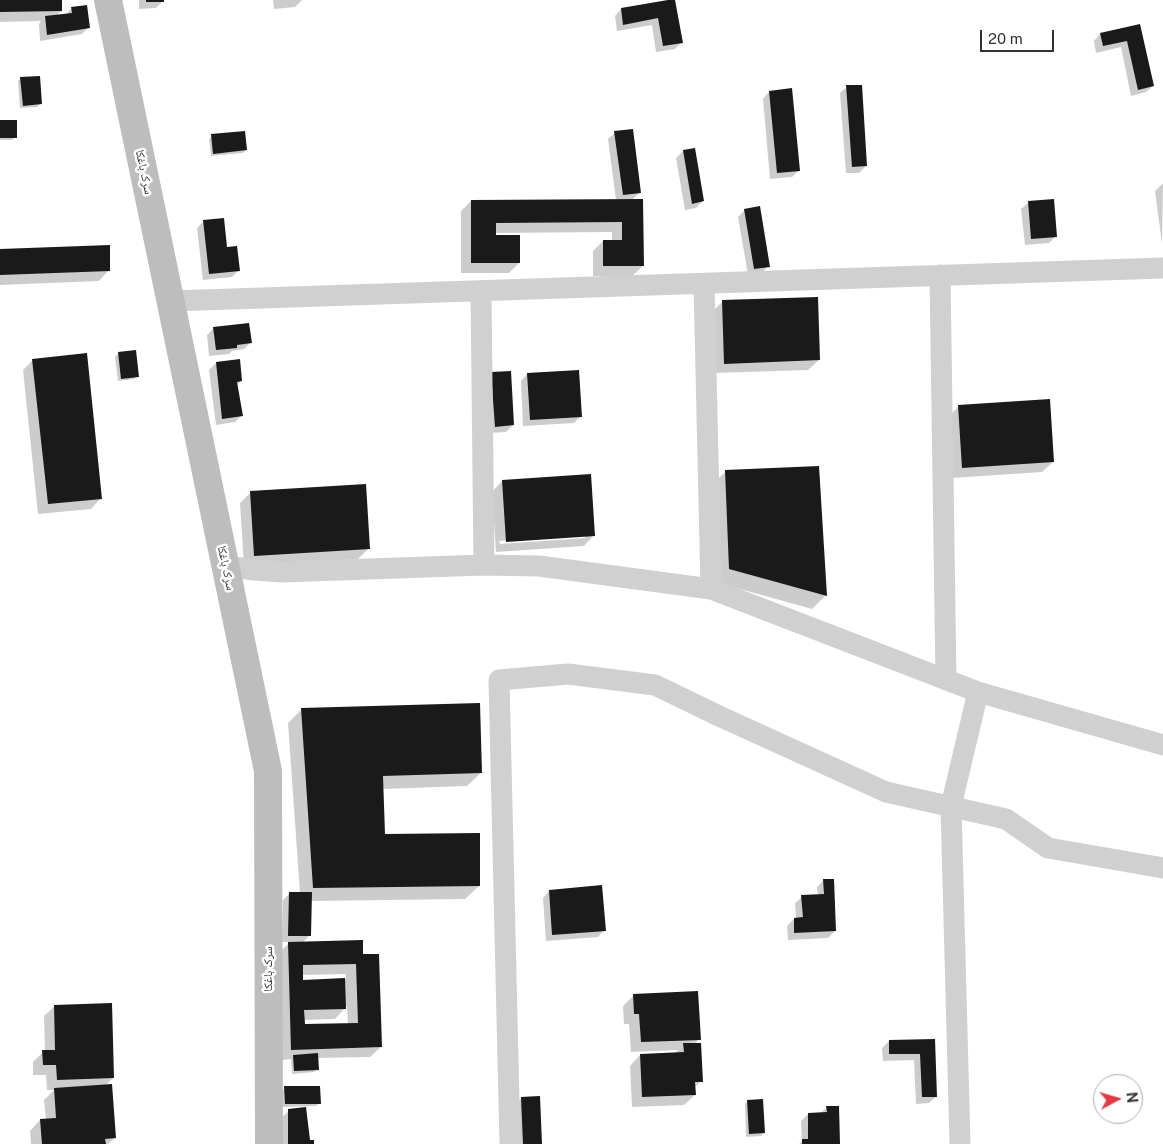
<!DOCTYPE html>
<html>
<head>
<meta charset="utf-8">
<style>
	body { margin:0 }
	#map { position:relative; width:1163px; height:1144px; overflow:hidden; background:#fff; font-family:"Public Sans",sans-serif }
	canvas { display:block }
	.north { position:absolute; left:1093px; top:1074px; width:50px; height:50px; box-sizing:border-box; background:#fff; border:1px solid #adadad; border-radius:50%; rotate:84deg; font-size:14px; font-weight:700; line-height:20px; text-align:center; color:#333 }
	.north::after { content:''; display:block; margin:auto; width:18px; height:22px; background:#e63946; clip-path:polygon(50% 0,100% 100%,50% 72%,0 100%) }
	.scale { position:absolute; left:980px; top:30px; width:74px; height:22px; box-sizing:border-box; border:2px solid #333; border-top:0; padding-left:6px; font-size:15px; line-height:18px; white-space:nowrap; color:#333; -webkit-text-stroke:4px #fff; paint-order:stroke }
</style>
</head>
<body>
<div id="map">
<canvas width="1163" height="1144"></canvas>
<div class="north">N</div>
<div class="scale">20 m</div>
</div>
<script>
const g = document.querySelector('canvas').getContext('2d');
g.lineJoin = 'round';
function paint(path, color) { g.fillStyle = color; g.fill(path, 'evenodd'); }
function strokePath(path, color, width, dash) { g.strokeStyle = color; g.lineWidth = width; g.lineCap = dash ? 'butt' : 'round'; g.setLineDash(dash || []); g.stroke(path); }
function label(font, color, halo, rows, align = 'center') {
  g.font = font + ' "Public Sans","Noto Naskh Arabic",sans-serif'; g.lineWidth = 5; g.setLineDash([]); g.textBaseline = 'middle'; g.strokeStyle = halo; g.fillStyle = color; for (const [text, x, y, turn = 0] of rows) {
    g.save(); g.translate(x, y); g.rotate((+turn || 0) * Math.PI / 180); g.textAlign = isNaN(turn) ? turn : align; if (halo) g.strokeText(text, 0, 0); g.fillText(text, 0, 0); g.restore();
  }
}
const shadow = new Path2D(`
	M0,0H61V11L56,16L65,15L71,9L89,27L82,34L40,41L39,24L41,21L0,22Z
	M139,0H163V1L156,8L139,9Z
	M273,0H302L295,7L274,9Z
	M674,0L681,43L675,49L656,52L652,25L617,31L615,16L621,9Z
	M1140,25L1153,86L1146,92L1131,96L1121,47L1096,53L1094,41L1100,34Z
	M21,78L40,104L37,107L20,108L18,81Z
	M847,87L866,166L859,173H846L840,93Z
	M769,92L799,170L792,177L770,179L763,99Z
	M0,121L15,137L12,140H0Z
	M615,133L640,192L632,200L643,266L632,276H593V251L603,241H612V232L494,233V236L519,263L509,273H461V211L471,201L616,200L608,139Z
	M212,136L246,150L243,153L211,156L209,139Z
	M694,149L703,201L696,208L685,210L676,158L683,151Z
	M1162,184H1163L1162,244L1155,191Z
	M1028,203L1056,236L1049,243L1025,245L1021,209Z
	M745,210L768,266L762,273L748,275L738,217Z
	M204,221L226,248L239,270L232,277L203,280L197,228Z
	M0,251L109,270L99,281L0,285Z
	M723,301L819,360L808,370L714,373L712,312Z
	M214,328L250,343L244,349L232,351L229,354L209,356L207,335Z
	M118,354L137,376L134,379L118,381L115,357Z
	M33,360L101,498L91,509L38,514L23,370Z
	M239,361L241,381L237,385L242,415L235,422L216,425L209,370L216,363Z
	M527,374L581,416L574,423L523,426L521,381Z
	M485,380L513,425L506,432L488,433Z
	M959,406L1053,462L1042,472L952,478L948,417Z
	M726,471L826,595L812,609L715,582L712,485Z
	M502,481L594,535L584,546L496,552L492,492ZM585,535V538L500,544L499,541Z
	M250,493L369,548L358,559L244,566L240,503Z
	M302,709L481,773L467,786L382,789L384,835L479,886L465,899L310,901L309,936L302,943L362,955L381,1047L370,1057L317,1058V1069L314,1072L292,1074L291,1059L282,1060L278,954L290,942H282L283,900L290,893H300L288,723ZM346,974V979L302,981V975ZM347,1006L348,1024L304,1026L303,1020L335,1019Z
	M824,880L835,931L828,938L788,940L787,926L794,919H796L795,903L802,897L818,896L817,887Z
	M549,891L604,930L598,937L546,941L543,898Z
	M634,995L699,1039L694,1044L701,1081L694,1088L695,1095L684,1105L632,1107L630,1066L640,1055L674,1054L678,1050L631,1052L629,1024H624L623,1006Z
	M55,1006L113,1078L105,1086L115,1138L108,1144H31L30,1131L40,1120H46L44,1100L54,1090H47L46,1075H33V1062L43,1052H45L44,1016Z
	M934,1040L936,1097L929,1103L916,1104L914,1060L883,1061L882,1048L889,1041Z
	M285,1088L319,1103L316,1106L282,1107V1091Z
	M522,1098L541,1144H516L515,1105Z
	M748,1101L764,1133L761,1136L746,1137L745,1104Z
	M827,1107L839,1144H799L802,1141L801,1121L808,1114H820Z
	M289,1111L309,1141L313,1144H282V1117Z`);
const building = new Path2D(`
	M0,0H62V11L0,12Z
	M146,0H164V2H146Z
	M668,0H675L683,43L663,46L658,18L623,25L621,8Z
	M87,5L90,28L47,35L45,16L72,13L71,7Z
	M1140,24L1154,86L1138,90L1127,41L1103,46L1100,33Z
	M40,76L42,104L23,106L20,77Z
	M846,85H862L867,166L852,167Z
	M792,88L800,171L777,173L769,91Z
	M0,120H17V138H0Z
	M633,129L641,193L623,195L614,131Z
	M245,131L247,150L213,154L211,134Z
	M695,148L704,201L692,204L683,150Z
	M643,199L644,266H603V240H622V222L496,223V235H520V263H471V200Z
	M1054,199L1057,237L1031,239L1028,201Z
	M760,206L770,267L754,269L744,209Z
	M224,218L227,247L237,246L240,271L209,274L203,220Z
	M110,245V271L0,275V249Z
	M818,297L820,360L724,364L722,300Z
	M249,323L252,343L237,345V348L216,350L213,327Z
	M136,350L139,377L121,379L118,352Z
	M87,353L102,499L48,504L32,359Z
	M240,359L242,381L237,382L243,416L222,419L216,362Z
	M579,370L582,417L530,420L527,373Z
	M511,371L514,425L495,427L491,372Z
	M1050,399L1054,462L962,468L958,405Z
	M819,466L827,596L729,569L725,470Z
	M591,474L595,536L506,542L502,480Z
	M366,484L370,549L254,556L250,491Z
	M480,703L482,773L383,776L385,834L480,833V886L313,888L301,708Z
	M823,879H834L836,931L794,933V918L803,917L801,895L824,894Z
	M602,885L606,931L552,935L549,890Z
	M289,892H312L311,936H288Z
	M363,940V954H379L382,1047L291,1050L288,942ZM356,964L358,1023L305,1024L304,1010L346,1009L345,978L303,980V965Z
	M698,991L701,1040L641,1042L639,1014H634L633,994Z
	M112,1003L114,1078L57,1080L56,1065H43L42,1050H55L54,1005Z
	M935,1039L937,1097H922L920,1054H889V1040Z
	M683,1043H701L703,1082H695L696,1095L642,1097L640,1054L684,1052Z
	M318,1053L319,1070L294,1071L293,1055Z
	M112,1084L116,1138L105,1139L106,1144H42L40,1119L56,1118L54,1088Z
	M284,1086H320L321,1104H285Z
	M540,1096L542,1144H523L521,1097Z
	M763,1099L765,1133L749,1134L747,1100Z
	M826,1106H839L840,1144H802V1139H808V1113L827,1112Z
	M306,1107L310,1140H314V1144H288V1109Z`);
const street = new Path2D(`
	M940,275L946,680
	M704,284L711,589
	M481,291L484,565
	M171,301L1163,268
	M226,566L254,570L282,572L484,565L539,566L711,589L978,692L1163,745
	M510,1144L499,680L568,674L655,685L719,716L886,792L1006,819L1048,848L1163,868
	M960,1144L951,806L978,692`);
const secondary = new Path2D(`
	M108,0L268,771L269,1144`);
const streetNames = [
	["سرک باغکا",144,172,78],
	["سرک باغکا",226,568,78],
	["سرک باغکا",268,969,-90]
];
paint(shadow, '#0003');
paint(building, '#1a1a1a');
strokePath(street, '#d0d0d0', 21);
strokePath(secondary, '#bdbdbd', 28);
label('12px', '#333', '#fff', streetNames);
</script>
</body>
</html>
